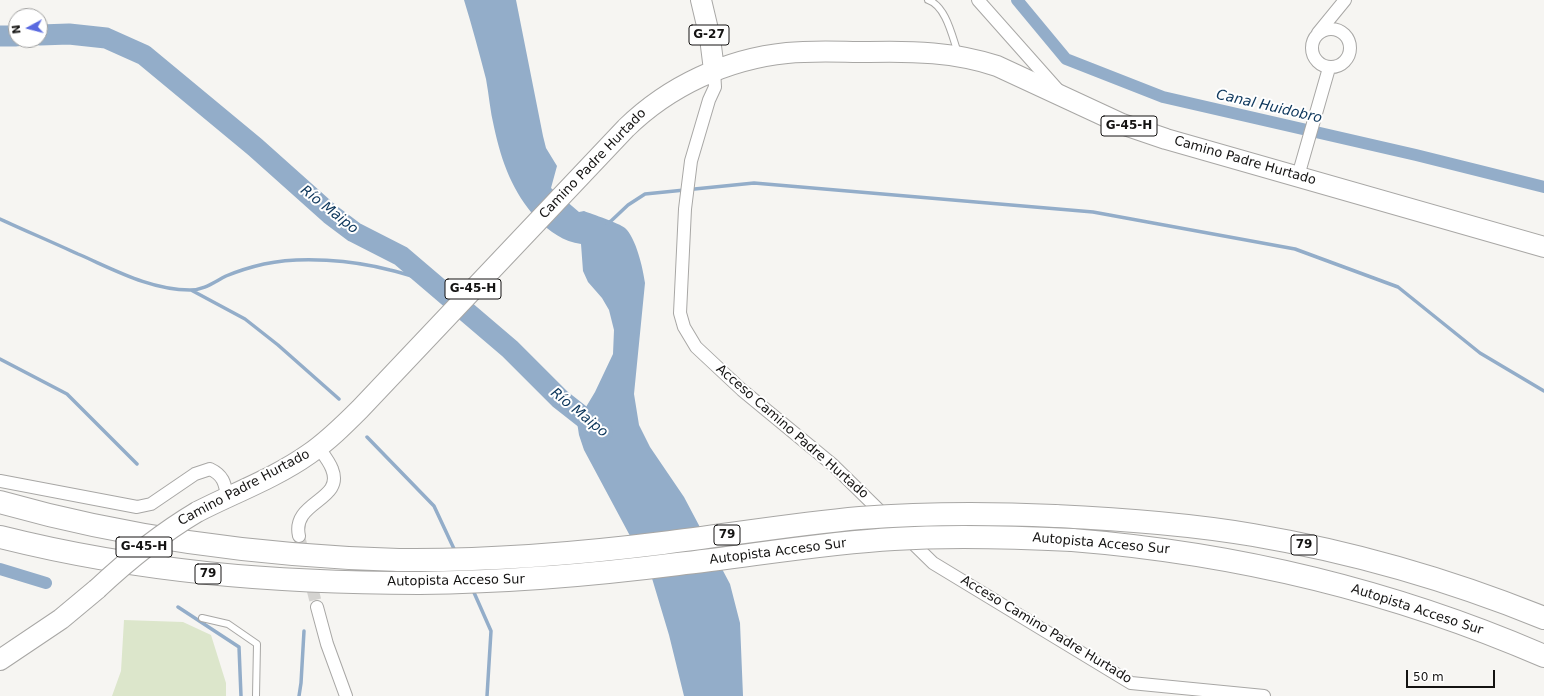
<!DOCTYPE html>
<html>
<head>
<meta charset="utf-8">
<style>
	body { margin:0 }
	#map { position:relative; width:1544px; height:696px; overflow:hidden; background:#f6f5f2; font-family:"DejaVu Sans",sans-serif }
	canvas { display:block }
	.north { position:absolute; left:8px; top:8px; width:40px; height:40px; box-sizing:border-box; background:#fff; border:1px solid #a1a1a0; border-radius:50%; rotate:263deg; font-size:11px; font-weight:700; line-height:16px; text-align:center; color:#141312 }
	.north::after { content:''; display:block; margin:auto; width:14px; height:18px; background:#5969e0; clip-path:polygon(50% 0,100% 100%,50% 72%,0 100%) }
	.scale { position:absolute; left:1406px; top:670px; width:89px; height:18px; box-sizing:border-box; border:2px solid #141312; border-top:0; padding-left:5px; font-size:12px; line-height:14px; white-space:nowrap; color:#141312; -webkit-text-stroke:3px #fff; paint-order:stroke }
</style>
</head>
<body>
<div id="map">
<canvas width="1544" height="696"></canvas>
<div class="north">N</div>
<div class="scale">50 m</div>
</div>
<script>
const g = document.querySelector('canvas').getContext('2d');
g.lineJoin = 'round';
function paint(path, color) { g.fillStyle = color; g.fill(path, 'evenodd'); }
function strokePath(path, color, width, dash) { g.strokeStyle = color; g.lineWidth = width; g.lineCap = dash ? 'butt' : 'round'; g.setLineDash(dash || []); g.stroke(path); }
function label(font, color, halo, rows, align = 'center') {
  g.font = font + ' "DejaVu Sans",sans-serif'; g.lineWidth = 4; g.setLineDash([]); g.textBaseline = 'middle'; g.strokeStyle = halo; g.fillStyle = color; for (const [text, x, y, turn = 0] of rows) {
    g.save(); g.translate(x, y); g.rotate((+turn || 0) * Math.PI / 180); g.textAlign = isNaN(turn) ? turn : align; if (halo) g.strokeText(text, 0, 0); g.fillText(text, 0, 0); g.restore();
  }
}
const green = new Path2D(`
	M124,620L183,622L211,635L226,683V696H112L121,671Z`);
const water = new Path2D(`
	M464,0H516L543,136L546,148L557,166L551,188L579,212L584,211C592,214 619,223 625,228C636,238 643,268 645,283L634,394L639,425L650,447L684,497L730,584L740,623L743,696H684L669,635L651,575L584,450L579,435L577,422L595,392L613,354L614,330L609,310L602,298L588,282L583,271L581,244C564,242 549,231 537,219C512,191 502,163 494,127C490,111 489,95 486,79C479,52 472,26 464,0Z`);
const stream = new Path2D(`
	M0,219C26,231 52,242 78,254C113,269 150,290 190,290C204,290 214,282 226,276C238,271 251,267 264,264C301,256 352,260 390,270C405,273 419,279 433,283
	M607,223L611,221L628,205L645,194L754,183L1093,212L1295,249L1398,287L1480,353L1544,391
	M191,290L245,319L278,345L339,399
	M0,359L67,394L137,464
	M367,437L434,506L455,551
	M472,588L491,631L487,696
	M178,607L239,647L241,696
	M299,696L301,683L304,631`);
const canal = new Path2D(`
	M1017,0L1066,59L1163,97L1416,155L1544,187
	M0,569L46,583`);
const river = new Path2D(`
	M40,35L69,34L106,38L144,55L255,147L330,214L354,232L401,256L510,349L560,399L602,432
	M0,36H16`);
const minorTunnel = new Path2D(`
	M299,536L317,607`);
const service = new Path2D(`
	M928,0C946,6 952,36 958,53
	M202,618L228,624L257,644L256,696`);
const minor = new Path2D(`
	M978,0L1057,89
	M1312 48a19 19 0 1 1 38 0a19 19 0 1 1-38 0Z
	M1318,33L1345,0
	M714,70L715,87L709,100L691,161L685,209L680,313L684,327L696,347L742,390L833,465L933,563L1131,683L1264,696
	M1298,176L1329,68
	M0,481L137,507L151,504L195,474L210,469C223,475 225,483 227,496
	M299,536C291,501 345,501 332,469C329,461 323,454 318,447
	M317,607L327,644L346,696`);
const primary = new Path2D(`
	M701,0L710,38L714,70
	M197,512C234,493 275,478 309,454C328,441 344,425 360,409L626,128C669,86 727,59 787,53C814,50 842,52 869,52C912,51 955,52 997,66L1122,124L1166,139L1544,247
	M0,660L61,619L97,589`);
const motorway = new Path2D(`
	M0,502C130,539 264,556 399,560
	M1055,516C1121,519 1188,524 1253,535C1353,552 1450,580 1544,618
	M0,537C139,572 276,583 419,583
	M1072,540C1235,553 1394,591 1544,656`);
const primaryBridge = new Path2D(`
	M97,589C128,560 160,534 197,512`);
const motorwayBridge = new Path2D(`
	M399,560C487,561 575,554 663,543C728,535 794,524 860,518C925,513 989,513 1055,516
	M419,583C506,582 592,575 678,564C750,556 822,543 894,539C954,535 1012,537 1072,540`);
const shields = [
	[709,35,40],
	[1129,126,56],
	[473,289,56],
	[727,535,26],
	[1304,545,26],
	[144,547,56],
	[208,574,26]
];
const shieldNames = [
	["G-27",709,35],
	["G-45-H",1129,126],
	["G-45-H",473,289],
	["79",727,535],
	["79",1304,545],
	["G-45-H",144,547],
	["79",208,574]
];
const streetNames = [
	["Camino Padre Hurtado",1245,161,16],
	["Camino Padre Hurtado",593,164,-46],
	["Acceso Camino Padre Hurtado",792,432,41],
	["Camino Padre Hurtado",244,488,-28],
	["Autopista Acceso Sur",1101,544,5],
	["Autopista Acceso Sur",778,552,-7],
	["Autopista Acceso Sur",456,581,-1],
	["Autopista Acceso Sur",1417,610,18],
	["Acceso Camino Padre Hurtado",1046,630,31]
];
const waterNames = [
	["Canal Huidobro",1269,107,13],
	["Río Maipo",329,210,38],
	["Río Maipo",579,413,39]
];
paint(green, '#dce6cb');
paint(water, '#93adc9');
strokePath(stream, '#93adc9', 3.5);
strokePath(canal, '#93adc9', 12);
strokePath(river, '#93adc9', 21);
strokePath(minorTunnel, '#d4d3d0', 12, [12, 6]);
strokePath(service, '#a8a7a5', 8);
strokePath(minor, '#a8a7a5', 14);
strokePath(primary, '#a8a7a5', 22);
strokePath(motorway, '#a8a7a5', 24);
strokePath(service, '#fff', 6);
strokePath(minor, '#fff', 12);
strokePath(primary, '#fff', 20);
strokePath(motorway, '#fff', 22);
strokePath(primaryBridge, '#a8a7a5', 22, []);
strokePath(motorwayBridge, '#a8a7a5', 24, []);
strokePath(primaryBridge, '#fff', 20);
strokePath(motorwayBridge, '#fff', 22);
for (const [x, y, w] of shields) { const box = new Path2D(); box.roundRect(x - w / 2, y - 10, w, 20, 3); g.fillStyle = '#fff'; g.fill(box); strokePath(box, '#141312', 1); }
label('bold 12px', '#141312', null, shieldNames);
label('13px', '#141312', '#fff', streetNames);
label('italic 14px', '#0c365b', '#fff', waterNames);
</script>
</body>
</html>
